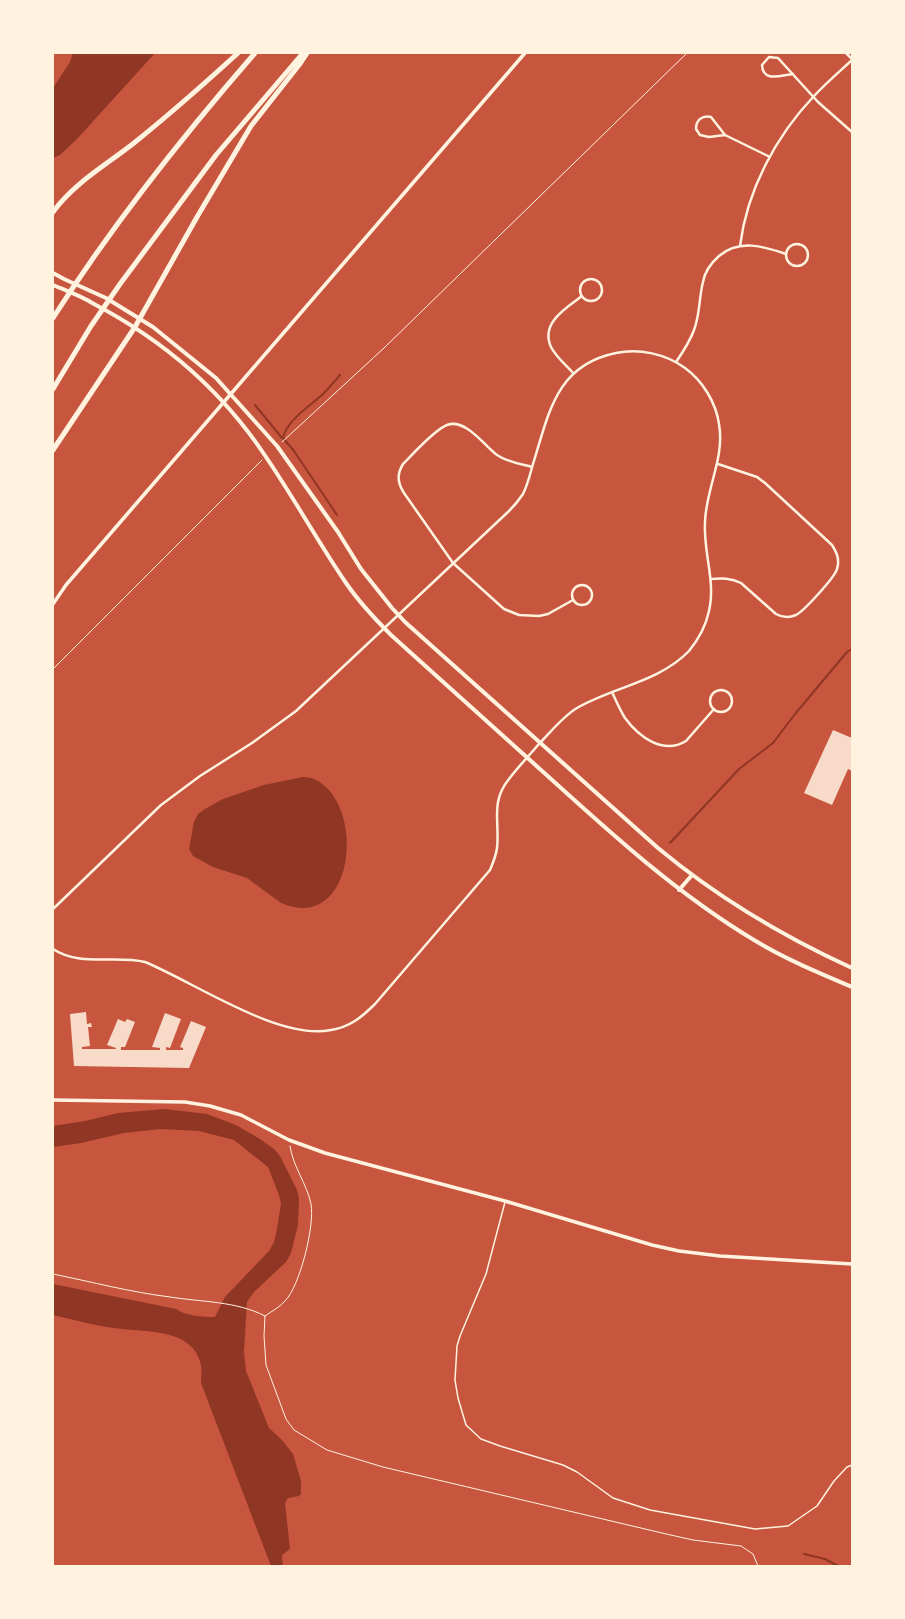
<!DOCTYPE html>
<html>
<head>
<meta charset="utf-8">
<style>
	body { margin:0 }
	#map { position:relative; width:905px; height:1619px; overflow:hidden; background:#c8553d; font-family:Ubuntu,sans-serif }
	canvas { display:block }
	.frame { position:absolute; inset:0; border:54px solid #fff3e0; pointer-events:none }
</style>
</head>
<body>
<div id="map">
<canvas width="905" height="1619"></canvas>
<div class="frame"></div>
</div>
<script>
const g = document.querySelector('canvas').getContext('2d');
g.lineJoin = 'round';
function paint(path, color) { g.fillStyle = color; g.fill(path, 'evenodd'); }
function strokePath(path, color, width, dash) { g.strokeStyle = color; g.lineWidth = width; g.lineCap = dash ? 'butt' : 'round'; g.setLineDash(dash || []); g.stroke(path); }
const water = new Path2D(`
	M73,53H155L77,139L60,155L53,158V88L70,62Z
	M303,777C314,777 319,781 327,788C365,827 348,932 281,903L247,878L213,867L193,856L189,849L194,822L198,814L205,809L223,799L264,785Z
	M165,1109L207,1114L236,1125L260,1139L274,1149L280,1156L297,1190L299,1199L298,1225L291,1253L286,1262L254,1292L247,1302L244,1352L246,1371L269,1428L282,1440L293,1454L301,1481V1494L299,1496L288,1498L285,1503L290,1549L282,1555L283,1566H271L201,1383C201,1377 202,1370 201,1365C194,1330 150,1332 122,1329C100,1327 75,1320 53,1315V1284L176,1309C186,1316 202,1317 215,1317L225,1297L269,1251L274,1242L276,1234L281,1204L279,1195L268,1167L234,1140L199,1131L160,1129L124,1133L81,1143L53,1147V1126L85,1121L118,1113Z`);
const stream = new Path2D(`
	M255,405L282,438
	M337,515L294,451L283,438C287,420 309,407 323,394C329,388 334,382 340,375
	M670,843L739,769L773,743L795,714L847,652L852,649
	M804,1554L825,1559L838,1566`);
const building = new Path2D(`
	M833,730L852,738V771L848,769L832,805L804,793Z
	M86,1012L87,1024L91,1023L92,1027H88L90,1046L82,1047V1049H116V1048L107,1045L118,1019L125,1022L127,1019L135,1022L125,1047H121V1050H160V1048L152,1047L165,1013L181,1019L170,1048L166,1047V1050H183V1048L180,1047L191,1021L206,1027L189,1068L74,1066L70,1014Z`);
const path = new Path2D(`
	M282,442L384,348L687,53
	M53,669L262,460
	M53,1274C92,1282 130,1292 170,1297C201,1302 236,1301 265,1316L264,1336L266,1365L286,1419L294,1430L327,1450L383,1467L662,1533L693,1540L741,1546L753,1554L758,1566
	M265,1316C272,1311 280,1307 285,1301C300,1286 315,1225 311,1204C307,1184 293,1167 290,1146`);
const service = new Path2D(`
	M505,1202L486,1274L460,1336L457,1346L455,1380L458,1398L466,1425L481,1439L500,1446L563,1465L577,1472L613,1498L650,1510L755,1529L788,1526L817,1506L834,1481L847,1467L852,1465`);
const minor = new Path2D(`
	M846,53L852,59
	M793,74C781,75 763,83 762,65L769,57L778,58L818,102L852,132
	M725,135L709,137L700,135L696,129C696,120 702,115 711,117L725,135L770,157
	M786 255a11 11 0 1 1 22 0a11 11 0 1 1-22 0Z
	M740,246C747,190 776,136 814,96C826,83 839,72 852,60
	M580 290a11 11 0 1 1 22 0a11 11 0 1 1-22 0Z
	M676,362C683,352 690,341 694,330C700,315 699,297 703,282C705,271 711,263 719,256C739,239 763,246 786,254
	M573,373C566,365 556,357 551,347C540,323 566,308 582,296
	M532,467C521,464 507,462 497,455C484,445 465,418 447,425C434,430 413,454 403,464C397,474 397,482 404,493L453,563L504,609L519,615L539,616L548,614L573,600
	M711,579C722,578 731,578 741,583L776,614C783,618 789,618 796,615C804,611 835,577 837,569C840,560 837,553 832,545L765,483L757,477L718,464
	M572 595a10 10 0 1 1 20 0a10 10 0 1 1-20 0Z
	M710 701a11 11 0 1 1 22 0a11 11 0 1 1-22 0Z
	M612,692C616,701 620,710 625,718C639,737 663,755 686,741L714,709
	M53,909L161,805L200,776L252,743L296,711L509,511C514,506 519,500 523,494C528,484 530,474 533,464C549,413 556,365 616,353C639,348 666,354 685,368C703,381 716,403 719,424C725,458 706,488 705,522C703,552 716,581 709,611C706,625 698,640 689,651C659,682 613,687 577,708C562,717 550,733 538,745C528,757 518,767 509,779C490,802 500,823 497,848C496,856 493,863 490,870L375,1004C362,1017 350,1027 331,1030C279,1041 194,982 145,962C115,955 80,967 53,949`);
const tertiary = new Path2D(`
	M53,604L66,585L525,53
	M53,1100L185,1102L210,1106L241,1115L289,1140L325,1153L505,1201L652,1245L679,1251L720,1256L852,1264`);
const secondary = new Path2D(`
	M53,273L64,279L106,298L153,327L216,378L277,446L338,532L361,569L392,608L405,622L658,848C717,897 782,936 852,968
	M53,285C67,291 81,296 94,304C163,340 223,392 266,457C294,498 318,542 346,583C359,602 375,619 391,635C444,683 497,731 551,779C615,837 679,895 754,940C785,959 819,973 852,987
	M679,890L692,875`);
const motorway = new Path2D(`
	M53,212C74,183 106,165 134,143C170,114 204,84 238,53
	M53,318C113,224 182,137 255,53
	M53,389L91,326L120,284L216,155L303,53
	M53,450L135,327L197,217L251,126L299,65L307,53`);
paint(water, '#8f3625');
strokePath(stream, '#8f3625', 2);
paint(building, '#f7dbc8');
strokePath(path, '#fff3e0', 1);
strokePath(service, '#fff3e0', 1.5);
strokePath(minor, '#fff3e0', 2.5);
strokePath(tertiary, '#fff3e0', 3.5);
strokePath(secondary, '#fff3e0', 4);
strokePath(motorway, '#fff3e0', 5);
</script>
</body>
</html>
